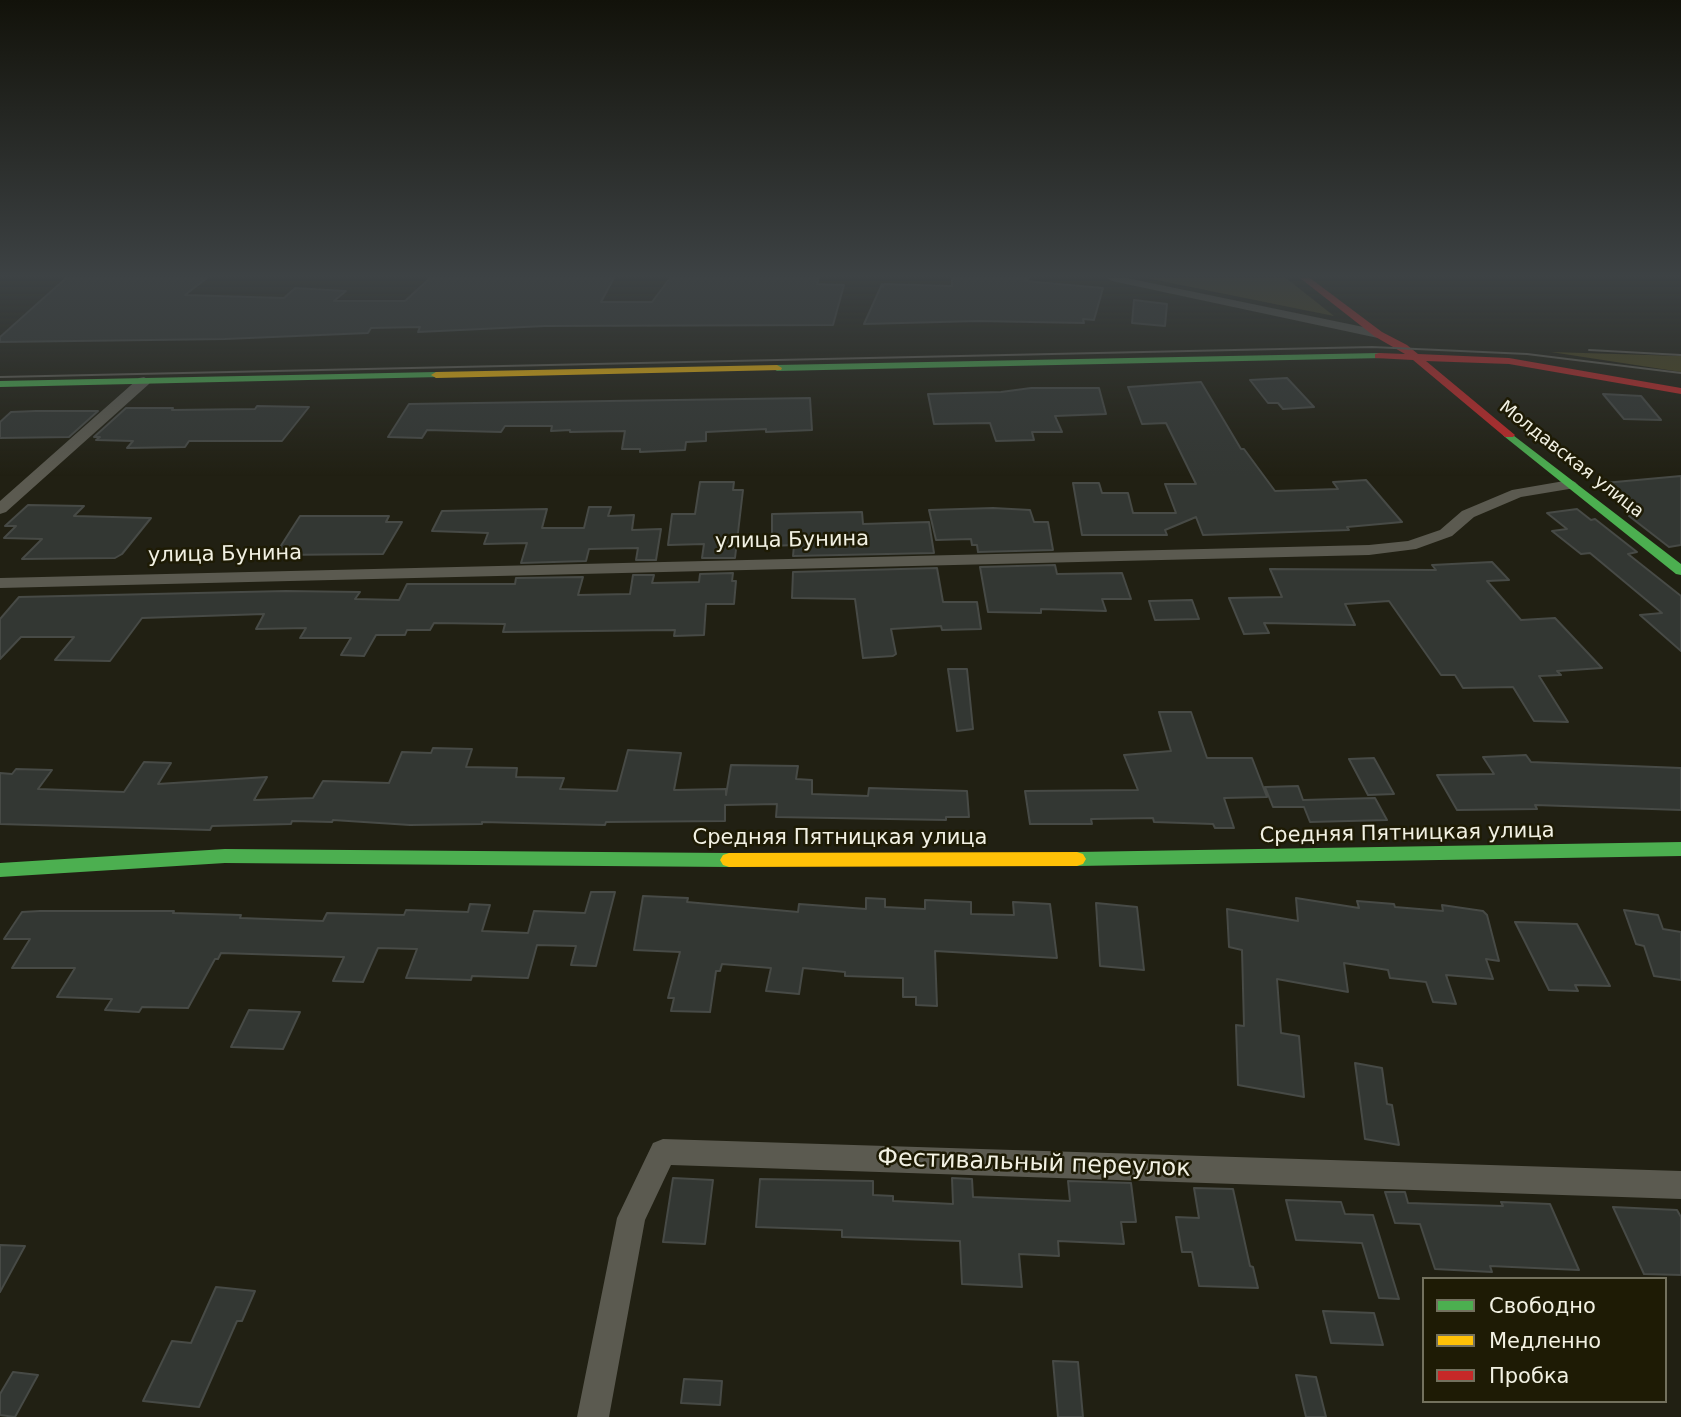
<!DOCTYPE html>
<html>
<head>
<meta charset="utf-8">
<style>
	body { margin:0 }
	#map { position:relative; width:1681px; height:1417px; overflow:hidden; background:#212013; font-family:"DejaVu Sans",sans-serif }
	canvas { display:block }
	.legend { position:absolute; left:1422px; top:1277px; width:245px; height:126px; box-sizing:border-box; background:#1e1b05; border:2px solid #73715e; margin:0; padding:9px 12px; list-style:none; font-size:21px; color:#f2f1e3 }
	.legend li { display:flex; align-items:center; gap:14px; height:35px }
	.legend b { width:35px; border:2px solid #73715e }
</style>
</head>
<body>
<div id="map">
<canvas width="1681" height="1417"></canvas>
<ul class="legend">
<li><b style="height:9px;background:#4caf50"></b>Свободно</li>
<li><b style="height:9px;background:#ffc107"></b>Медленно</li>
<li><b style="height:9px;background:#c62828"></b>Пробка</li>
</ul>
</div>
<script>
const g = document.querySelector('canvas').getContext('2d');
g.lineJoin = 'round';
function paint(path, color) { g.fillStyle = color; g.fill(path, 'evenodd'); }
function strokePath(path, color, width, dash) { g.strokeStyle = color; g.lineWidth = width; g.lineCap = dash ? 'butt' : 'round'; g.setLineDash(dash || []); g.stroke(path); }
function label(font, color, halo, rows, align = 'center') {
  g.font = font + ' "DejaVu Sans",sans-serif'; g.lineWidth = 5; g.setLineDash([]); g.textBaseline = 'middle'; g.strokeStyle = halo; g.fillStyle = color; for (const [text, x, y, turn = 0] of rows) {
    g.save(); g.translate(x, y); g.rotate((+turn || 0) * Math.PI / 180); g.textAlign = isNaN(turn) ? turn : align; if (halo) g.strokeText(text, 0, 0); g.fillText(text, 0, 0); g.restore();
  }
}
const green = new Path2D(`
	M1146,278H1286L1334,316Z
	M1551,352L1681,356V372Z`);
const building = new Path2D(`
	M66,278H207L185,295L284,298L295,288L346,291L334,301H405L430,278H614L601,302H652L670,278H819L817,284L844,285L833,325L545,326L418,332L420,327L371,328L368,333L225,339L0,342V337Z
	M952,278H1029L1025,281L1103,288L1094,320L1083,319L1084,323L978,321L864,324L882,284L883,287L884,284L952,286Z
	M1134,300L1167,304L1165,326L1132,323Z
	M1287,378L1314,407L1283,409L1278,403H1268L1250,380Z
	M1201,382L1241,449H1244L1275,491L1338,489L1333,482L1366,480L1402,522L1347,527L1349,530L1203,535L1196,517L1165,530L1167,535H1082L1073,483H1099L1102,493H1128L1133,513H1176L1165,484H1196L1166,423L1142,424L1128,387Z
	M1031,388H1099L1106,414L1055,416L1062,432H1032L1034,440L996,441L990,423L934,424L928,394L1001,392Z
	M1603,394L1641,396L1661,420L1624,419Z
	M810,398L812,430L766,432V429L706,432V441L686,442L685,450L640,452V449H622L625,431L570,432V430L551,431L552,426H505L501,432L427,430L422,438L388,437L409,404Z
	M257,406L309,407L282,441H189L185,447L127,448L133,441L96,440L100,437H94L126,408H173L172,410L255,409Z
	M36,411H98L69,437L0,438V422L11,412Z
	M1681,476V545L1669,547L1629,516L1641,514L1604,483Z
	M700,482H734L733,490H743L735,558H702L704,544L668,545L672,514H695Z
	M28,505L84,506L74,516L151,518L122,554L115,558L22,559L42,539L4,538L16,526H5Z
	M589,507H611L608,516L634,515L632,530L661,529L656,560H636L638,548L589,549L586,561L521,563L527,543L484,544L488,533L432,531L442,511L547,509L542,528H584Z
	M993,508L1030,510L1034,522H1048L1053,550L978,552L977,545H972L971,539L936,540L929,510Z
	M1577,509L1591,520L1595,519L1637,552L1628,554L1681,596V651L1640,615L1662,613L1590,553L1581,554L1552,531L1567,529L1547,513Z
	M862,512L863,524L929,522L934,553L793,556L794,545L772,546V514Z
	M300,516H389L386,522H402L383,554L275,555Z
	M1492,562L1509,580L1487,581L1521,620L1555,618L1602,668L1557,671L1561,675L1539,676L1568,722L1534,721L1513,687L1463,688L1455,675H1441L1389,601L1345,604L1355,625L1264,623L1269,633L1244,634L1229,598L1282,597L1270,569L1436,570L1432,565Z
	M1055,565L1057,574L1122,573L1131,599H1102L1106,611L1041,609V613L988,612L980,567Z
	M937,568L943,602H977L981,629L942,630L941,626L891,629L896,654L893,656L863,658L855,599L792,598L793,572Z
	M733,573L732,581H736L734,604H706L704,635L674,636L675,630L503,632L505,624L434,623L430,630H407L405,635H376L364,656L341,655L351,638H300L306,628L256,629L264,614L142,618L110,661L55,660L74,637H21L0,659V619L19,597L286,591L360,592L355,599L399,600L407,584H515L516,578L583,577L578,595L630,594L633,575H654L652,583L699,582L700,574Z
	M1192,600L1199,619L1155,620L1149,601Z
	M948,669H967L973,729L957,731Z
	M1159,712H1191L1207,758H1252L1267,797L1224,798L1234,828H1215L1213,824L1154,822L1153,818L1091,819L1092,824H1030L1025,791L1138,790L1124,755L1171,751Z
	M433,748L472,749L466,767L517,768L516,777L564,778L560,789L617,791L628,750L681,753L674,790L726,789V795L731,765L798,766L796,779L812,780V794L868,796L869,788L967,791L969,817H946V820L776,817L777,804L725,805V821L606,822L605,825L482,822V824L410,825L333,820L332,822L292,821L291,824L212,826L210,830L0,824V773L12,774L16,769L52,770L38,789L124,792L144,762L171,763L158,784L267,777L254,800L313,798L323,781L389,783L402,752L431,753Z
	M1526,755L1531,762L1681,768V810L1535,805L1537,809L1457,810L1437,775L1494,774L1483,757Z
	M1374,758L1394,794L1368,795L1349,759Z
	M1298,786L1303,800L1375,798L1387,820L1310,822L1304,807H1273L1265,787Z
	M591,892H615L596,966L571,965L576,946L537,945L528,978L472,976L471,980L406,978L417,949L378,948L363,982L333,981L344,957L221,953L218,959H215L188,1008L142,1007L139,1012L105,1010L112,999L57,997L75,968H12L30,939H4L22,912L40,911H174L173,913L241,915L240,918L323,921L327,913L404,915L406,910L468,912L470,904L490,905L482,931L528,933L534,911L585,913Z
	M643,896L688,898L687,902L798,912L799,904L866,909V898L885,899V907L925,909V900L971,902V914L1014,915L1013,902L1050,904L1057,958L935,951L937,1006L916,1005V997H903V978L845,976V972L803,968L799,994L766,991L771,968L722,964L720,971H716L710,1012L671,1011L674,998H668L680,952L634,950Z
	M1296,898L1359,908L1357,901L1394,904L1395,907L1443,911L1442,905L1483,911L1487,915L1499,961L1486,959L1493,979L1446,975L1456,1004L1433,1002L1426,982L1390,978L1388,970L1344,963L1348,992L1277,979L1281,1033L1299,1036L1304,1097L1238,1085L1236,1025L1244,1026L1242,950L1229,947L1227,909L1298,921Z
	M1096,903L1137,907L1144,970L1100,966Z
	M1624,910L1658,915L1663,929L1681,932V980L1654,976L1644,946L1636,944Z
	M1515,922L1577,924L1610,986L1575,985L1578,991L1549,990Z
	M249,1010L300,1012L283,1049L231,1047Z
	M1355,1063L1382,1068L1387,1104L1392,1105L1399,1145L1365,1139Z
	M673,1178L713,1180L705,1244L663,1242Z
	M952,1178L972,1179L973,1197L1070,1201L1068,1181L1131,1183L1136,1222H1121L1124,1244L1058,1241L1059,1256L1019,1254L1022,1287L962,1284L960,1241L842,1237V1230L756,1227L760,1179L873,1181V1195L893,1196V1201L953,1204Z
	M1194,1188L1233,1189L1250,1266L1253,1267L1258,1288L1199,1286L1192,1252H1182L1176,1217L1199,1218Z
	M1385,1192H1405L1408,1203L1503,1206L1501,1202L1550,1204L1579,1270L1490,1266L1492,1272L1435,1269L1420,1224L1395,1223Z
	M1286,1200L1341,1202L1345,1214L1373,1215L1399,1299L1379,1298L1362,1243L1296,1240Z
	M1613,1207L1677,1210L1681,1217V1275L1644,1274Z
	M0,1245L25,1246L0,1292Z
	M216,1287L255,1291L242,1321H237L199,1407L143,1401L172,1341L191,1343Z
	M1323,1311L1374,1313L1383,1345L1331,1343Z
	M1053,1361L1078,1362L1083,1417H1058Z
	M13,1372L38,1375L15,1417L0,1415V1394Z
	M1296,1375L1316,1377L1326,1417H1306Z
	M684,1379L722,1381L720,1405L681,1403Z`);
const street = new Path2D(`
	M1107,278H1127L1378,330L1384,334L1378,338L1112,281Z
	M144,377L151,381L149,384L6,512L0,514V501L139,378Z
	M1570,480L1575,482L1578,485L1575,488L1521,497L1474,517L1452,536L1416,549L1369,555L0,588V578L1369,545L1408,541L1440,530L1462,511L1512,490Z
	M663,1139L1681,1171V1199L671,1165L645,1220L609,1417H577L617,1218L653,1143Z`);
const fast = new Path2D(`
	M1379,353L1383,354V358L777,371L772,368L777,365Z
	M436,372L441,375L440,377L0,387V381Z
	M1509,432L1681,564V575L1676,574L1505,437L1503,435Z
	M1681,842V856L1077,866L1071,864L1068,859L1071,854L1077,852Z
	M225,849L729,853L735,855L738,860L735,865L729,867L225,863L0,877V863Z`);
const slow = new Path2D(`
	M777,365L782,368L781,370L436,378L431,375L436,372Z
	M1077,852L1083,854L1086,859L1083,864L1077,866L729,867L723,865L720,860L723,855L729,853Z`);
const jam = new Path2D(`
	M1300,278H1310L1382,332L1407,345L1418,354L1509,358L1681,388V394L1509,364L1426,361L1515,435L1513,437H1505L1413,360L1375,358V354L1379,353L1405,354L1374,336Z`);
const tram = new Path2D(`
	M1589,350L1681,355
	M0,377L1372,347L1527,354L1681,373`);
const farStreetnames = [
	["Молдавская улица",1571,460,38]
];
const streetNames = [
	["улица Бунина",792,541,-1],
	["улица Бунина",225,555,-1],
	["Средняя Пятницкая улица",1407,834,-1],
	["Средняя Пятницкая улица",840,839]
];
const nearStreetnames = [
	["Фестивальный переулок",1034,1164,2]
];
paint(green, '#4b461d');
paint(building, '#333733');
strokePath(building, '#474a46', 2);
paint(street, '#5b5a50');
paint(fast, '#4caf50');
paint(slow, '#ffc107');
paint(jam, '#c62828');
strokePath(tram, '#626056', 2);
const sky = g.createLinearGradient(0, 0, 0, 476);
sky.addColorStop(0, '#12120a');
sky.addColorStop(0.58, '#3d4244');
sky.addColorStop(1, '#3d424400');
g.fillStyle = sky;
g.fillRect(0, 0, 1681, 476);
label('18px', '#f2f1e3', '#1e1b05', farStreetnames);
label('21px', '#f2f1e3', '#1e1b05', streetNames);
label('24px', '#f2f1e3', '#1e1b05', nearStreetnames);
</script>
</body>
</html>
